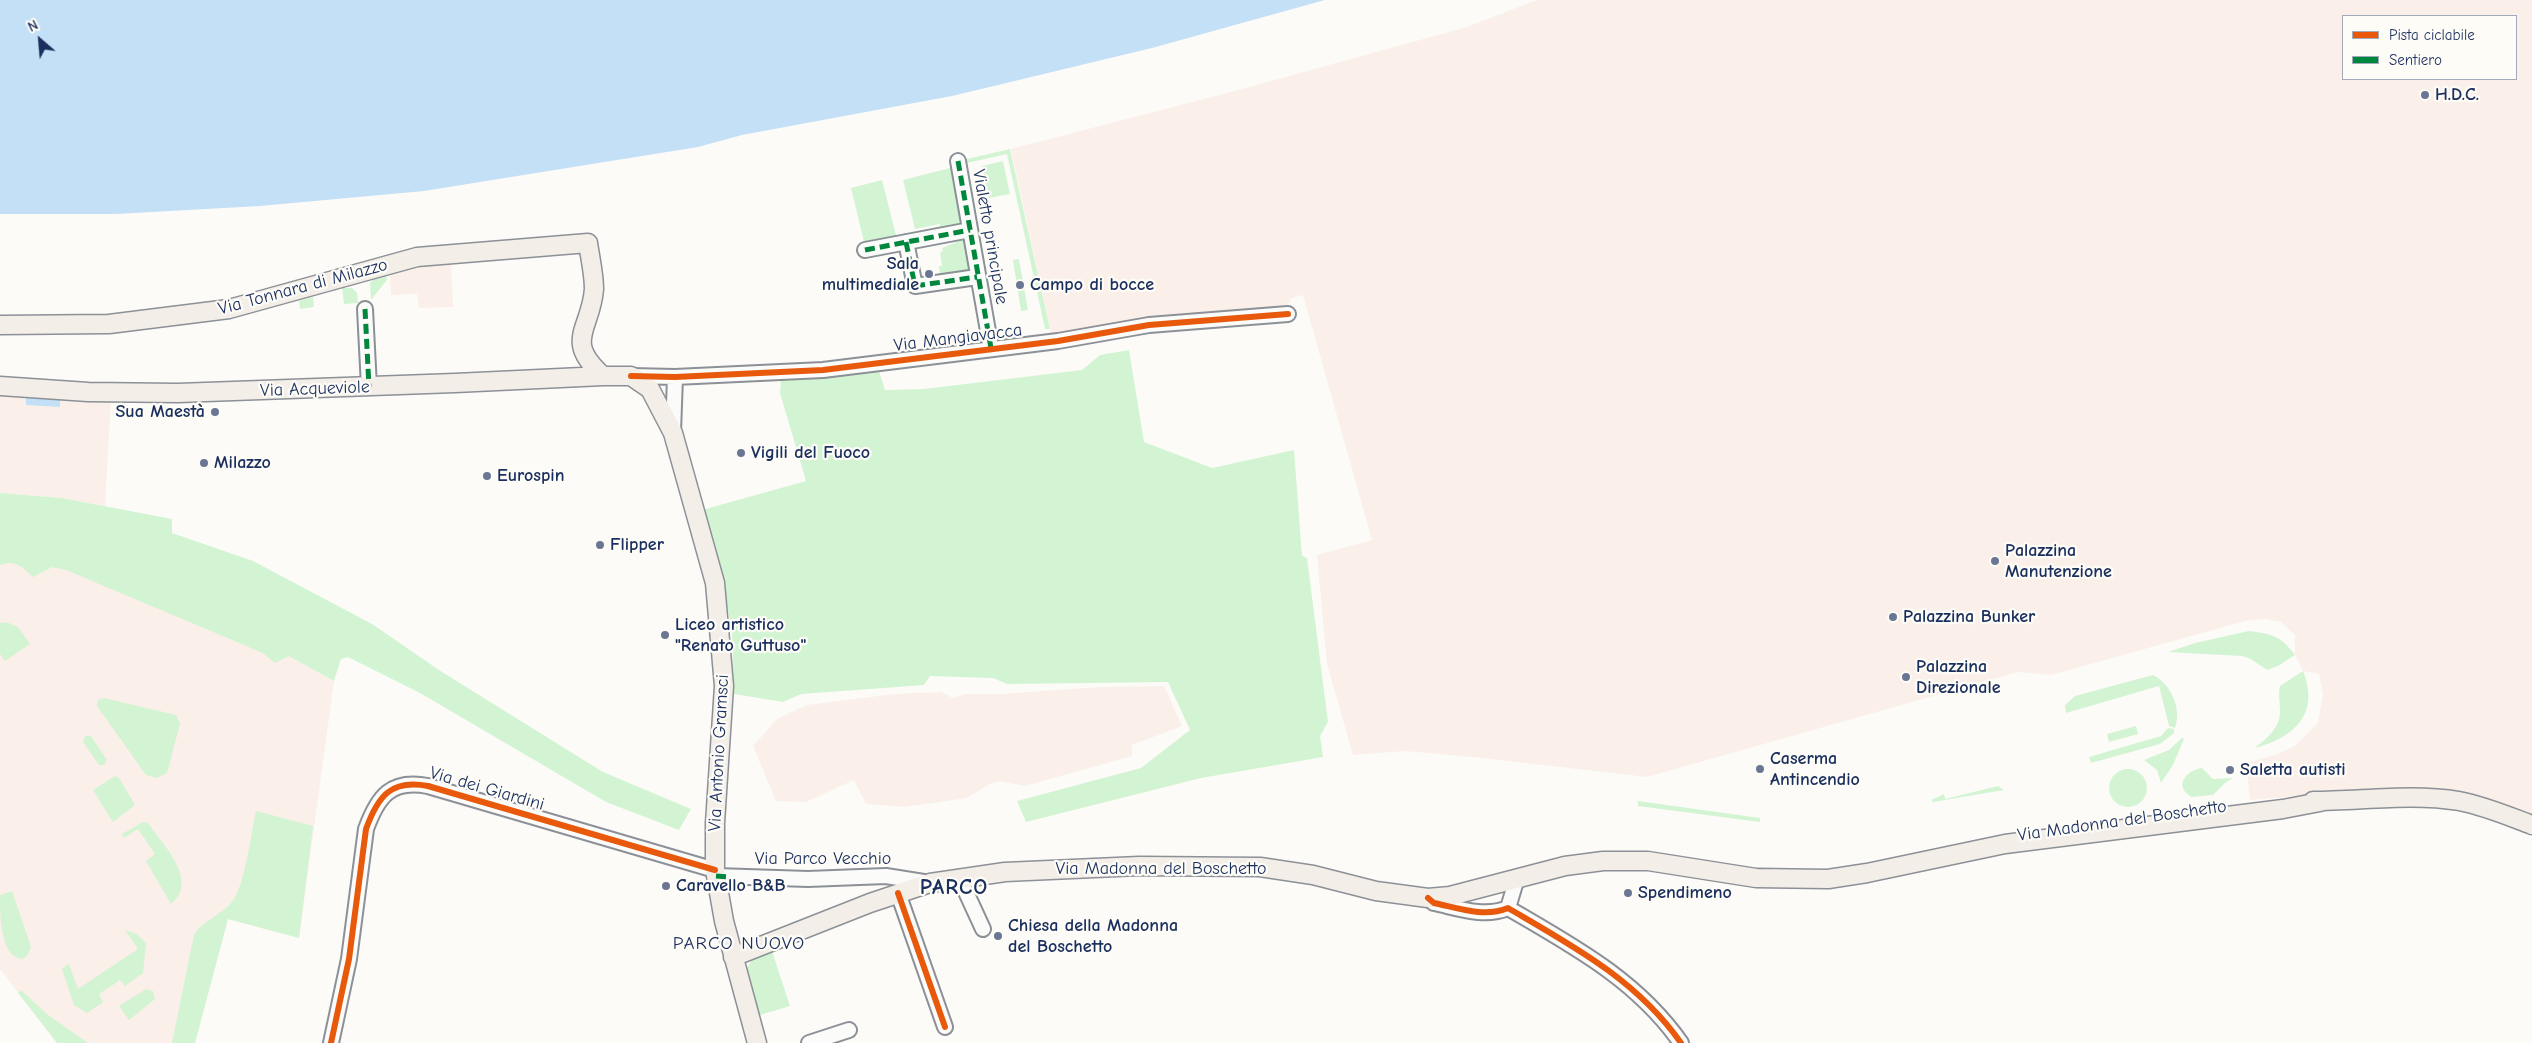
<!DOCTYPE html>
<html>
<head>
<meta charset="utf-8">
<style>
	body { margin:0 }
	#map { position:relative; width:2532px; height:1043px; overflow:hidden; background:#fcfbf8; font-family:"Comic Neue",sans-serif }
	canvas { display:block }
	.legend { position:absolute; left:2342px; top:15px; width:175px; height:65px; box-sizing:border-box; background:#fdfcf7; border:1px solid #a3aaba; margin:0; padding:6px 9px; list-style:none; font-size:15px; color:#1b2f5e }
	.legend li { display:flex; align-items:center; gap:10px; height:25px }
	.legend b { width:25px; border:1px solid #a3aaba }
	.north { position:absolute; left:15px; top:15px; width:50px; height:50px; -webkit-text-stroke:4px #fdfcf7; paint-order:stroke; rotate:333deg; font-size:14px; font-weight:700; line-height:20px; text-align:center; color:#1b2f5e }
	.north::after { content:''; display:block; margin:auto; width:18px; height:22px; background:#1b2f5e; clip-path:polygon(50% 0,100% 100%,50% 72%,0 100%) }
</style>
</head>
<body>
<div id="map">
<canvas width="2532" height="1043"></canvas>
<ul class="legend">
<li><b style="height:6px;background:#e8590c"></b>Pista ciclabile</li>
<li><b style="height:6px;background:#00873e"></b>Sentiero</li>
</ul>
<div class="north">N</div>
</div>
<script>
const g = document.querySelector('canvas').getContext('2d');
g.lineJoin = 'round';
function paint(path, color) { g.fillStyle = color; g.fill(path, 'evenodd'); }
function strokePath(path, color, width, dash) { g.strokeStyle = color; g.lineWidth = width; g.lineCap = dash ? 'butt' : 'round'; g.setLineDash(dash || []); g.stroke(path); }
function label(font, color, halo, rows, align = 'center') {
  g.font = font + ' "Comic Neue",sans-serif'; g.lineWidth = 4.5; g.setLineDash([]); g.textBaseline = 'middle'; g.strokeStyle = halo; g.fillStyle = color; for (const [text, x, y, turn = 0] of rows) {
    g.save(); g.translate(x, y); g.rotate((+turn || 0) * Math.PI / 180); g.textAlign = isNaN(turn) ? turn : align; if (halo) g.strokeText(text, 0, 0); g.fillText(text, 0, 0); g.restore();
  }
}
const built = new Path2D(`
	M1537,0H2532V818L2324,794L2250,800L2246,763L2275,755L2295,746L2318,723L2323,695L2319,674L2303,671L2295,655V635L2281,622L2265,619L2245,621L2051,675L2018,672L1647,777L1473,757L1405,751L1353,755L1327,664L1317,555L1372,540L1303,295L1292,298L1285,308L1052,337L1011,149L1231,92L1467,27ZM2343,16H2516V79H2343Z
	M451,262L453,307L419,308L417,294L391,295L390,273L419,265Z
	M0,392L111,399L105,506L62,498L0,493Z
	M0,550L197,604L334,681L299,938L228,919L195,1043H57L0,969Z
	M1164,686L1182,726L1132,745V756L1025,786L1000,781L990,784L967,798L904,807L866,804L854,780L806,802L776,801L753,746L777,719L807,705L894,694L941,692L953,698L966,694H1000L1100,687Z`);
const green = new Path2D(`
	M1010,149L1050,329H1045L1007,154L958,165V161Z
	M1003,161L1010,194L989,198L982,166Z
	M954,167L967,227L917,238L915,232L940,226V224L915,229L903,180Z
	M882,180L897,239L865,246L851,188Z
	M967,238L974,273L940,278L939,266H942L940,252L943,251L942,248Z
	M1019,259L1028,310L1021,311L1013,260Z
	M386,275L387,280L371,300L370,283L374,279Z
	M342,288H352L357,293L358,303L344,304Z
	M313,297L314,307L300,309L299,301Z
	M1129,350L1144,442L1212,468L1294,450L1302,556L1307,558L1328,722L1320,736L1323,757L1201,778L1026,822L1017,801L1141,768L1190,730L1168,682L1007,684L993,678L930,676L924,685L801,694L783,702L734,694L732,631L717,554L702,510L806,481L780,393L781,378L878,368L885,390L924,389L1082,370L1100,355Z
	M0,493L62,498L172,519V533L253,561L372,624L442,672L603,772L691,809L679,830L606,802L420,693L348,657L341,659L334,681L289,656L275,663L263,653L66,570L52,567L33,577C23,567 15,559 0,565Z
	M6,622L18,627L30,644L5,661L0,654V623Z
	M2249,631C2272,634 2281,636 2295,655L2278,666L2267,670L2251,659L2242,656L2168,652L2195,643Z
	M2303,671C2320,714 2295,737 2255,748C2267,738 2281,727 2280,710C2280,702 2278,694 2280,686Z
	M2153,675C2171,684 2182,708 2175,728L2169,726L2159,686L2066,713L2065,705L2075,696Z
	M104,698L176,715L180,724L167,773L157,778L146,775L97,706L98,700Z
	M2136,726L2138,734L2109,742L2107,734Z
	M2168,728L2174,729V733L2160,744L2091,763L2089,757L2161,736Z
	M85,736H91L107,760L104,765H99L83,742Z
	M2182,738L2184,739L2173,765L2161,783L2157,770L2144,760L2169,750Z
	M2202,768L2213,779L2233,778L2225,783L2213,795L2192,797C2173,787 2186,770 2202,768Z
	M2109 788a19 19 0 1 1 38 0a19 19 0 1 1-38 0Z
	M115,776L119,778L135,805L113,822L93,790Z
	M1998,786L2004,790L1933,802L1931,800L1944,794L1945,799Z
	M1638,801L1760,818V822L1638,806Z
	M256,811L313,826L299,938L228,919L195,1043H172L194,935C202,921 221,915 232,902C245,886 251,833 256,811Z
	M143,822L148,823C163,845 200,881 171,904L146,861L155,854L138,829L124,838L122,834Z
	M12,891L31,947L27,956L22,959C0,957 0,914 0,895Z
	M125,930L137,934L146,943L143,973L125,986L120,980L99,994L103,1002L87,1013L74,1005L62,969L69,964L78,989L138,949Z
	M771,948L790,1006L757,1016L746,970L751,961Z
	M146,989L153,991L155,999L129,1020L119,1006Z
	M21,990L48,1015L88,1043H57L18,993Z`);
const water = new Path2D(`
	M0,0H1325L1152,48L952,96L742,135L698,147L424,191L260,206L116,214H0Z
	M26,395L60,397V407L26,405Z`);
const minor = new Path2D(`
	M958,161L991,348
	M906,242L915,286L977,277
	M865,250L970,230
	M365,309L369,387
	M631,376L675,377L823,370L1058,341L1149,325L1288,314
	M673,432L675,377
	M716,876L808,879L886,876L930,883
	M960,879L983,929
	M898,893L945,1027
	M1428,898L1434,903C1458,908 1484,918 1508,908C1573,946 1637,980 1681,1043
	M1508,908L1517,878
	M331,1043L349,959L366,829C378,796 391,779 428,786L715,870
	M809,1043L849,1030`);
const major = new Path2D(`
	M0,325L109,324L229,309L417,257L588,243C590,257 594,274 594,289C591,330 563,340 603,376
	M0,386L88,392L178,393L455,383L603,376H631L650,389L673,433L715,583L724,686L715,823V870L724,921L757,1043
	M2313,801C2361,801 2412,793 2459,801C2485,806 2508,816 2532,825
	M733,957L870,903L930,883L1005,872L1139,866L1260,867L1313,875L1376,891L1428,898L1450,896L1565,866L1603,861H1648L1756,878L1828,879L1867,873L2005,844L2283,809L2325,801`);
const quiet = new Path2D(`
	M958,161L991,348
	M906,242L915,286L977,277
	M865,250L970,230
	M365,309L369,387
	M716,876L730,877`);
const cycleway = new Path2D(`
	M631,376L675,377L823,370L1058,341L1149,325L1288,314
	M898,893L945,1027
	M1428,898L1434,903C1458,908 1484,918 1508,908C1573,946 1637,980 1681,1043
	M331,1043L349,959L366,829C378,796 391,779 428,786L715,870`);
const markers = [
	[2425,95,5,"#6a7694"],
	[929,274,5,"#6a7694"],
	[1020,285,5,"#6a7694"],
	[215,412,5,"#6a7694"],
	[741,453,5,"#6a7694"],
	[204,463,5,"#6a7694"],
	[487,476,5,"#6a7694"],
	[600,545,5,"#6a7694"],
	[1995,561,5,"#6a7694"],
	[1893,617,5,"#6a7694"],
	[665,635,5,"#6a7694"],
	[1906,677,5,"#6a7694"],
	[1760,769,5,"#6a7694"],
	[2230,770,5,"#6a7694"],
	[666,886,5,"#6a7694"],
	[1628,893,5,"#6a7694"],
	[998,936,5,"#6a7694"]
];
const poiNames = [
	["H.D.C.",2435,95],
	["Sala",919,264,"right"],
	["multimediale",919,285,"right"],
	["Campo di bocce",1030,285],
	["Sua Maestà",205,412,"right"],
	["Vigili del Fuoco",751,453],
	["Milazzo",214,463],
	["Eurospin",497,476],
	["Flipper",610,545],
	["Palazzina",2005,551],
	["Manutenzione",2005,572],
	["Palazzina Bunker",1903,617],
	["Liceo artistico",675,625],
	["\"Renato Guttuso\"",675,646],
	["Palazzina",1916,667],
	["Direzionale",1916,688],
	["Caserma",1770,759],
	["Antincendio",1770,780],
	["Saletta autisti",2240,770],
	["Caravello B&B",676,886],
	["Spendimeno",1638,893],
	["Chiesa della Madonna",1008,926],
	["del Boschetto",1008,947]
];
const streetNames = [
	["Vialetto principale",990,237,80],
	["Via Tonnara di Milazzo",303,287,-15],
	["Via Mangiavacca",958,338,-7],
	["Via Acqueviole",315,389,-2],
	["Via Antonio Gramsci",719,753,-87],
	["Via dei Giardini",487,789,16],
	["Via Madonna del Boschetto",2122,821,-8],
	["Via Parco Vecchio",823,859],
	["Via Madonna del Boschetto",1161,869]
];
const neighbourhoodNames = [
	["PARCO NUOVO",739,944]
];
const districtNames = [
	["PARCO",954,888]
];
paint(built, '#faefe9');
paint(green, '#d3f4d3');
paint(water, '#c4e0f7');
strokePath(minor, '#8c9097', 18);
strokePath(major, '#8c9097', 21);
strokePath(minor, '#fbfbf9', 14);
strokePath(major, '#f3eee7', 18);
strokePath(quiet, '#00873e', 5, [10, 5]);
strokePath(cycleway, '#e8590c', 6);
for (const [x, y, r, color] of markers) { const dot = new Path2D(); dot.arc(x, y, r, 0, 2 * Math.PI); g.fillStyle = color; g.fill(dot); strokePath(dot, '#fdfcf7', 2); }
label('bold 18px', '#1b2f5e', '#fdfcf7', poiNames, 'left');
label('18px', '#1b2f5e', '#fdfcf7', streetNames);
g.letterSpacing = '1px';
label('19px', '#1b2f5e', '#fdfcf7', neighbourhoodNames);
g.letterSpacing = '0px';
g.letterSpacing = '1px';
label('bold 22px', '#1b2f5e', '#fdfcf7', districtNames);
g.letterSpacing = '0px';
</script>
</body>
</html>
